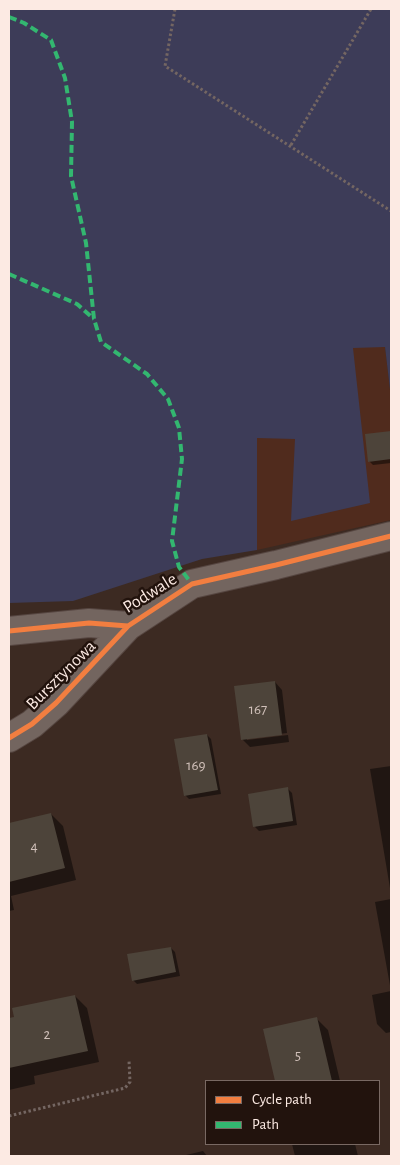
<!DOCTYPE html>
<html>
<head>
<meta charset="utf-8">
<style>
	body { margin:0 }
	#map { position:relative; width:400px; height:1165px; overflow:hidden; background:#3c2a22; font-family:"Alegreya Sans",sans-serif }
	canvas { display:block }
	.frame { position:absolute; inset:0; border:10px solid #fceae3; pointer-events:none }
	.legend { position:absolute; left:205px; top:1080px; width:175px; height:65px; box-sizing:border-box; background:#22130d; border:1px solid #796963; margin:0; padding:6px 9px; list-style:none; font-size:15px; color:#fceae3 }
	.legend li { display:flex; align-items:center; gap:10px; height:25px }
	.legend b { width:25px; border:1px solid #796963 }
</style>
</head>
<body>
<div id="map">
<canvas width="400" height="1165"></canvas>
<div class="frame"></div>
<ul class="legend">
<li><b style="height:6px;background:#f27e40"></b>Cycle path</li>
<li><b style="height:6px;background:#33b770"></b>Path</li>
</ul>
</div>
<script>
const g = document.querySelector('canvas').getContext('2d');
g.lineJoin = 'round';
function paint(path, color) { g.fillStyle = color; g.fill(path, 'evenodd'); }
function strokePath(path, color, width, dash) { g.strokeStyle = color; g.lineWidth = width; g.lineCap = dash ? 'butt' : 'round'; g.setLineDash(dash || []); g.stroke(path); }
function label(font, color, halo, rows, align = 'center') {
  g.font = font + ' "Alegreya Sans",sans-serif'; g.lineWidth = 5; g.setLineDash([]); g.textBaseline = 'middle'; g.strokeStyle = halo; g.fillStyle = color; for (const [text, x, y, turn = 0] of rows) {
    g.save(); g.translate(x, y); g.rotate((+turn || 0) * Math.PI / 180); g.textAlign = isNaN(turn) ? turn : align; if (halo) g.strokeText(text, 0, 0); g.fillText(text, 0, 0); g.restore();
  }
}
const built = new Path2D(`
	M385,346L391,398V520L257,550V350Z`);
const green = new Path2D(`
	M9,9H391V398L385,347L353,348L370,503L291,521L295,439L257,438V550L202,559L73,601L9,603Z`);
const shadow = new Path2D(`
	M391,432V463L373,465L369,461L366,435Z
	M275,682L282,690L287,733L247,738V740L288,735L289,742L250,747L242,739Z
	M207,735L211,739L221,794L189,799L185,795Z
	M391,766V894L370,769Z
	M288,789L292,793L297,825L259,831L255,827Z
	M51,814L63,826L76,880L11,896L14,910L9,911V825Z
	M391,899V1032L386,1033L377,1024L372,995L391,991L375,902Z
	M171,948L175,952L180,976L137,984L133,980Z
	M75,996L87,1008L99,1062L34,1076L35,1084L9,1090V1020Z
	M316,1018L328,1030L340,1081H277L265,1030Z
	M292,1144H355L358,1156H295Z
	M203,1151L207,1156H182Z`);
const building = new Path2D(`
	M391,431V459L368,462L365,434Z
	M275,681L282,735L241,740L234,686Z
	M207,734L218,790L184,796L174,739Z
	M288,787L293,821L253,827L248,794Z
	M51,813L65,868L9,882V823Z
	M171,947L176,972L132,981L127,954Z
	M75,995L88,1051L9,1068V1018L14,1017L12,1008Z
	M317,1017L332,1081H275L263,1029Z`);
const path = new Path2D(`
	M175,9L165,66L391,211
	M291,145L371,9
	M9,1116L125,1088L130,1082L129,1061`);
const street = new Path2D(`
	M9,631L89,623L128,626
	M9,738L32,724L56,703L128,626L192,584L276,565L391,536`);
const quiet = new Path2D(`
	M9,17L24,23L51,40L65,78L72,122L71,176L86,243L94,319L101,342L147,374L168,399L179,428L182,459L172,541L179,567L192,584
	M9,274L77,304L94,319`);
const cycleway = new Path2D(`
	M9,631L89,623L128,626
	M9,738L32,724L56,703L128,626L192,584L276,565L391,536`);
const numberNames = [
	["167",258,709],
	["169",196,765],
	["4",34,846],
	["2",47,1034],
	["5",298,1055]
];
const streetNames = [
	["Podwale",150,593,-32],
	["Bursztynowa",61,675,-45]
];
paint(built, '#502b1d');
paint(green, '#3d3c58');
paint(shadow, '#0007');
paint(building, '#4d443a');
strokePath(street, '#564641', 30);
strokePath(path, '#746662', 3, [2.5, 2.5]);
strokePath(street, '#73655f', 28);
strokePath(quiet, '#33b770', 4, [8, 4]);
strokePath(cycleway, '#f27e40', 5);
label('15px', '#d0c0b9', null, numberNames);
label('18px', '#fceae3', '#22130d', streetNames);
</script>
</body>
</html>
